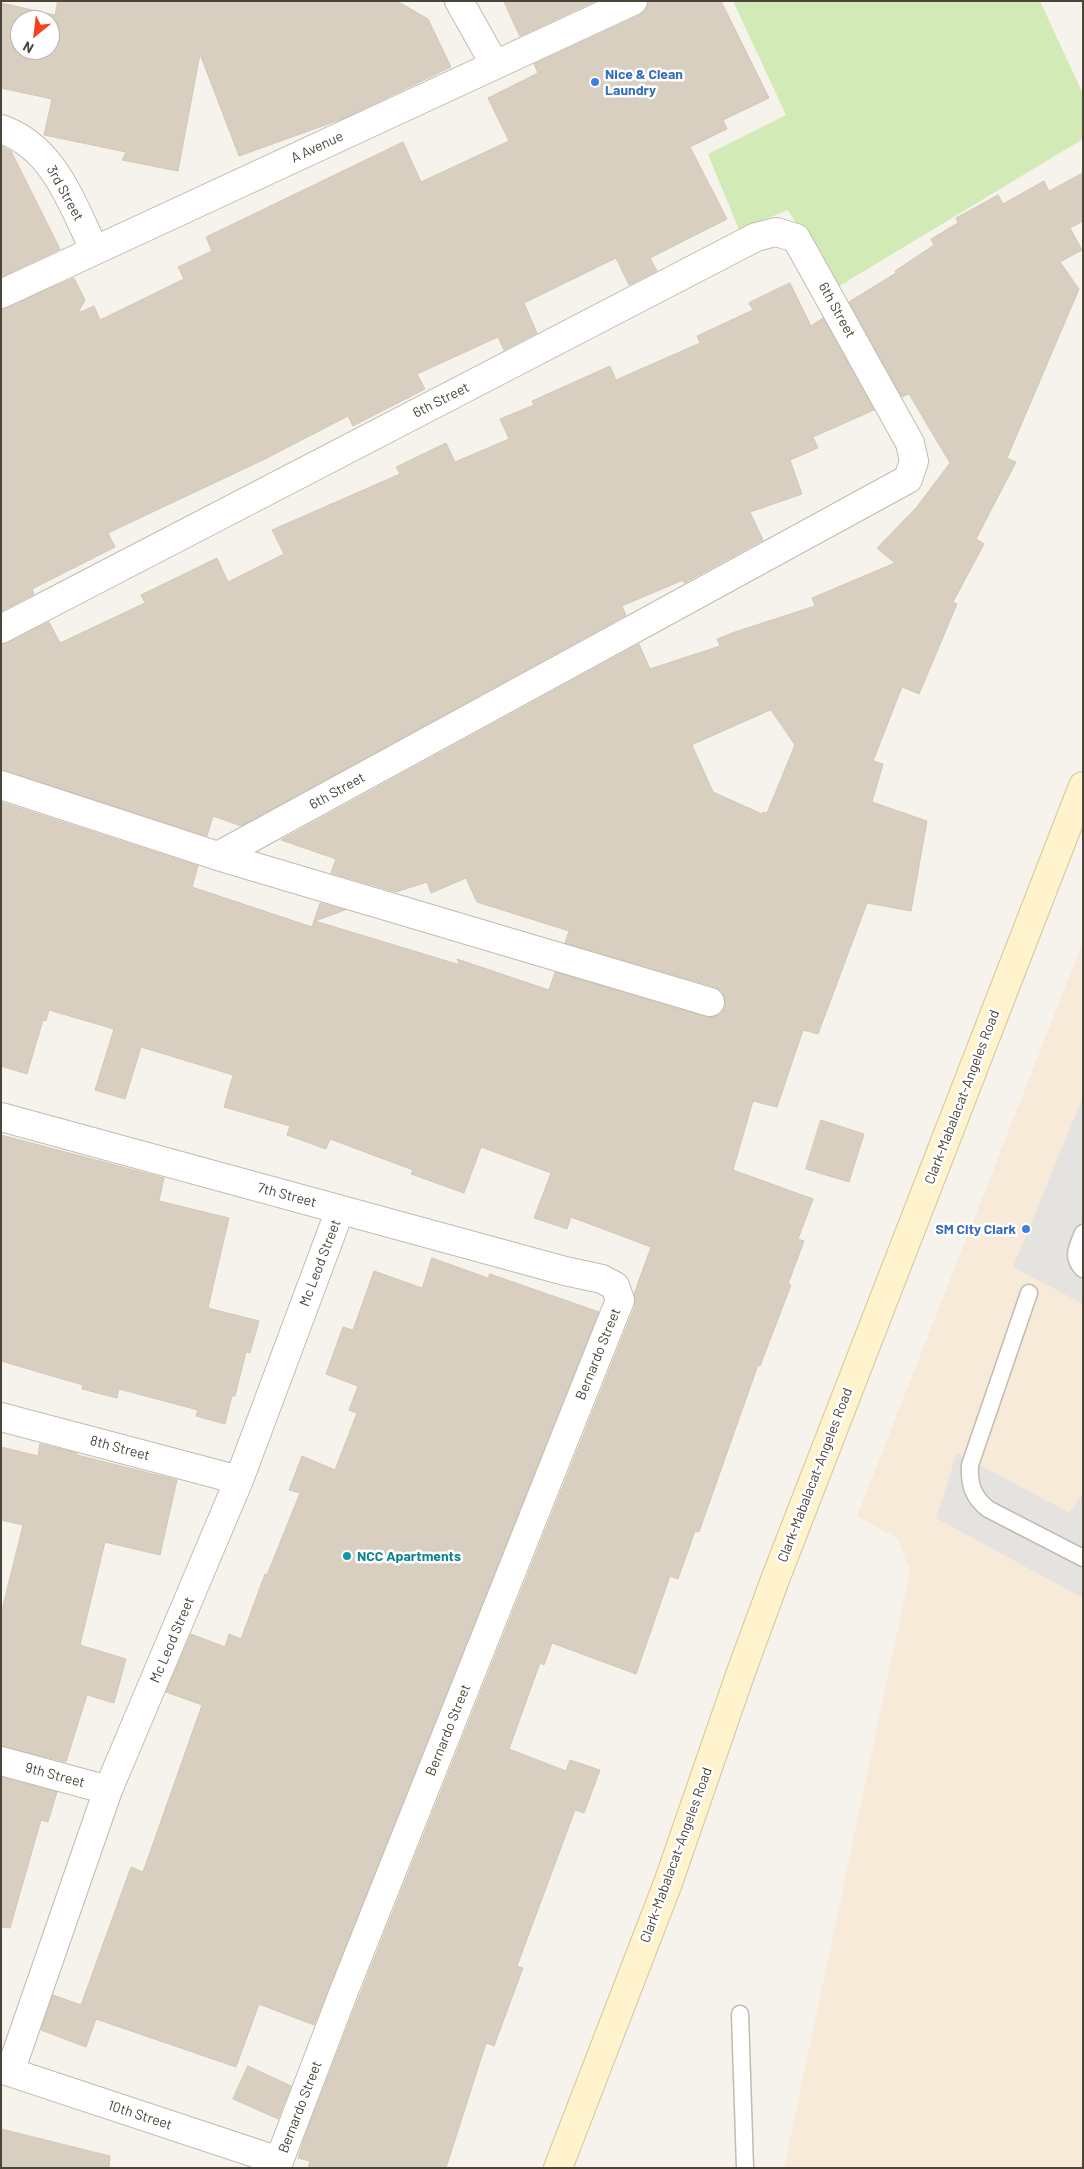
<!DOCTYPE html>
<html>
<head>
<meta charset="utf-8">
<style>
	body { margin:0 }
	#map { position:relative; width:1084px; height:2169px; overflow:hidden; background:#f6f3ec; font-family:Barlow,sans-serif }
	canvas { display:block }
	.frame { position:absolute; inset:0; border:2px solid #4b4439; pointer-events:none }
	.north { position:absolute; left:10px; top:10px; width:50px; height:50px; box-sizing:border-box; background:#fff; border:1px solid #b7b4b0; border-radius:50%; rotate:209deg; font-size:14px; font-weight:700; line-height:20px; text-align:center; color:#4b4439 }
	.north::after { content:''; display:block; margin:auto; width:18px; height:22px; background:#fc3f1d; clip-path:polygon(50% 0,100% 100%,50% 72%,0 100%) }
</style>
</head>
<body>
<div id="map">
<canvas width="1084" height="2169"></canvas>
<div class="frame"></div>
<div class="north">N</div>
</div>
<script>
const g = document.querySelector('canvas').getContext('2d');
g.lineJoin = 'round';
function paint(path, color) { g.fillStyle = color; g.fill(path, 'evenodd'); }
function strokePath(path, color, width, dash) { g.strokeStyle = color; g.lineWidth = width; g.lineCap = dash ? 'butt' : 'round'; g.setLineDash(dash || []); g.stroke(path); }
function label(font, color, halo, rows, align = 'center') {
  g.font = font + ' Barlow,sans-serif'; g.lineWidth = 5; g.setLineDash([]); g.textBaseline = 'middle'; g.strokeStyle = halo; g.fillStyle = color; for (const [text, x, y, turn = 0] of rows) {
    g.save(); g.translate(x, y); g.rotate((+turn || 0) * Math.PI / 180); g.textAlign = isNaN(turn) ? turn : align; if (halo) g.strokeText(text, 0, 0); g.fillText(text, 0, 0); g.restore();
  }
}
const commercial = new Path2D(`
	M1083,942V2168H784L910,1571L898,1539L857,1516Z`);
const green = new Path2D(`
	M733,1H1040L1083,94V139L836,288L788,210L739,230L708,154L786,115Z`);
const parking = new Path2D(`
	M1083,1097V1304L1013,1267Z
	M957,1453L1070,1513L1083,1492V1598L936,1518Z`);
const building = new Path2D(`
	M58,1H397L428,19L451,67L342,119L239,156L200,54L178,171L122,160L126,152L44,135L52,99L1,88V3L55,15ZM20,20H50V50H20Z
	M504,1H595L520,36Z
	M648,1H721L769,98L723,120L727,129L690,147L727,219L650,258L657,271L629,285L616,258L524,303L537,333L504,350L498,337L417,374L425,389L353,426L348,416L265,459L108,533L115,547L32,589L34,594L1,611V309L74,278L85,300L78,313L94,306L100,320L184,279L178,267L212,251L206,237L403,142L421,182L509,141L488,98L538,73L534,64L640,15L646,10Z
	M1,146L11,151L60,249L1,277Z
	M1083,173V221L1070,228L1082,250L1060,262L1079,289L1007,458L1016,462L976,539L984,544L953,602L957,604L919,694L902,687L873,761L883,764L872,802L927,821L911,911L867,903L818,1034L803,1030L777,1107L753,1101L733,1170L813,1199L798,1239L804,1241L788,1284L791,1285L760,1366L758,1365L699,1532L695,1531L678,1579L670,1576L636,1674L552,1643L544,1665L540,1663L509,1749L566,1771L570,1760L600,1770L584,1813L575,1810L517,1966L523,1968L494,2046L486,2043L446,2168H308L310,2161L298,2158L305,2136L359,1997L635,1306L634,1294L651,1247L571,1217L567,1229L534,1218L551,1173L481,1147L464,1193L411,1174L413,1170L330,1139L326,1149L287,1135L290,1126L224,1107L233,1075L141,1047L125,1099L95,1090L114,1029L49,1010L46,1021L43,1020L27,1074L1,1066V802L198,866L192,887L312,927L320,903L345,910L315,921L460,965L457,959L549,990L555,972L706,1017H713L720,1014L725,1007V999L722,992L715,987L565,943L569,931L477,902L466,878L431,893L427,882L396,892L331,873L336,859L281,840L639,644L650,669L720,646L717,639L735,632L815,606L812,598L895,563L877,548L916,508L950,463L909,394L902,397L849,302L896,273L895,271L934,245L931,239L958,223L956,218L998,195L1003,204L1044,181L1049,191ZM771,710L795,745L767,813L763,812L762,814L713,792L692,745Z
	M790,283L811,326L823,318L874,410L813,437L818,448L790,460L802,494L750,512L763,540L684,583L683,580L622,606L626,615L241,826L213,816L207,836L1,770V644L49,622L60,643L145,603L141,595L217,558L228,582L284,554L272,530L400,474L396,467L446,443L455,462L509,439L500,419L534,405L532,401L610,366L616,380L700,343L697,336L753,310L749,303Z
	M821,1120L864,1134L849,1182L806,1169Z
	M1,1135L164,1178L159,1201L229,1218L208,1308L259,1321L250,1353L246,1352L235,1396H232L225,1424L196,1416L198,1410L119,1389L117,1398L82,1389L83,1385L1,1361Z
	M432,1258L488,1278L490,1274L599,1312L314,2025L259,2004L236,2067L96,2019L86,2047L41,2030L53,1995L81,2005L131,1867L143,1872L202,1705L166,1692L191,1634L225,1647L229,1634L241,1639L265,1574L267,1575L300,1493L289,1490L302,1456L335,1470L357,1413L349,1410L358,1386L326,1374L343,1327L353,1330L374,1271L422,1288Z
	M40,1444L77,1453V1455L177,1480L160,1555L105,1542L80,1645L126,1659L114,1703L87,1695L66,1762L1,1746V1614L23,1525L1,1520V1447L38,1456Z
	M1,1777L57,1792L48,1822L41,1820L10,1928L1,1927Z
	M248,2066L291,2086L278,2119L233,2099Z
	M1,2129L110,2156L109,2168H1Z`);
const lane = new Path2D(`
	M1083,1233C1077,1248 1071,1257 1083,1269
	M1029,1293L970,1465C969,1485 973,1497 988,1509L1083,1558
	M740,2014L745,2168`);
const street = new Path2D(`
	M459,1L495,65
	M1,129C54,147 72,204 94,249
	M1,294L633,1
	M1,629L756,237L776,232L796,238L910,443L914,461L908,479L218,856
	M1,785L218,856L710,1002
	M1,1117L565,1271L602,1279L615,1286L620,1300L344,1991L279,2161L1,2069
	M1,1417L239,1480
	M1,1761L108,1790
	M10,2072L108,1790L239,1480L340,1210`);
const secondary = new Path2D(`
	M558,2168L668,1883L741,1672L776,1577L1083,786`);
const markers = [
	[595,82,5,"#3f7fe0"],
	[1026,1229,5,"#3f7fe0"],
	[347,1556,5,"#0f9aa8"]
];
const shopNames = [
	["Nice & Clean",605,74],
	["Laundry",605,90],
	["SM City Clark",1016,1229,"right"]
];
const streetNames = [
	["A Avenue",317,147,-25],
	["3rd Street",65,193,61],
	["6th Street",837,310,61],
	["6th Street",441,400,-27],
	["6th Street",337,791,-29],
	["Clark-Mabalacat-Angeles Road",962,1097,-69],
	["7th Street",287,1195,15],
	["Mc Leod Street",320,1263,-69],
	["Bernardo Street",598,1354,-68],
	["8th Street",120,1448,15],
	["Clark-Mabalacat-Angeles Road",815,1475,-69],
	["Mc Leod Street",172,1640,-67],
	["Bernardo Street",448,1730,-68],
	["9th Street",55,1775,15],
	["Clark-Mabalacat-Angeles Road",676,1855,-70],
	["Bernardo Street",300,2107,-69],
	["10th Street",140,2115,18]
];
const cultureNames = [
	["NCC Apartments",357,1556]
];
paint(commercial, '#f7ead8');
paint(green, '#d2eab5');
paint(parking, '#e5e3e0');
paint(building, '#d8cfc1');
strokePath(building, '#d3c7b4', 1);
strokePath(lane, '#c2bbae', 19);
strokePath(street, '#c2bbae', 30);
strokePath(secondary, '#d6c79b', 30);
strokePath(lane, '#fff', 16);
strokePath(street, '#fff', 28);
strokePath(secondary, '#fff3cd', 28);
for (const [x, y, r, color] of markers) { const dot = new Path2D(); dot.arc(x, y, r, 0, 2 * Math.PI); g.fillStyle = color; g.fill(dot); strokePath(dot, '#fff', 2); }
label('bold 14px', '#366cbe', '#fff', shopNames, 'left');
label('14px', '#4b4439', '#fff', streetNames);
label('bold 14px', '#0d838f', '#fff', cultureNames, 'left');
</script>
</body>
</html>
